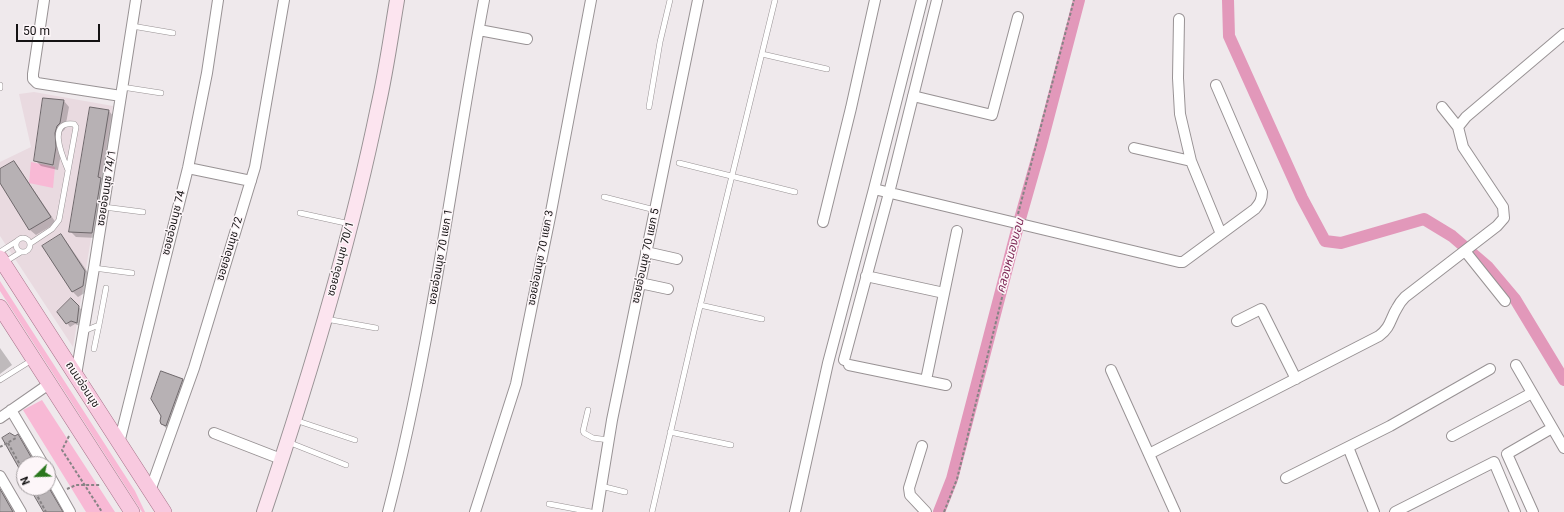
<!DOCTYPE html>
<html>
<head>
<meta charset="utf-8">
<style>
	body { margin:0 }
	#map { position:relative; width:1564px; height:512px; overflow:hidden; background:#efe9ec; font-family:Roboto,sans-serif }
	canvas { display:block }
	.north { position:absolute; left:16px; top:456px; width:40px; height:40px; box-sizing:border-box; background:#fdf6f9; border:1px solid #a09b9d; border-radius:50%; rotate:247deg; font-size:11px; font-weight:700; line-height:16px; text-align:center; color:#141213 }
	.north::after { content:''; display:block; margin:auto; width:14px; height:18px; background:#2b771e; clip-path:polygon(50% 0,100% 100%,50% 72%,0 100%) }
	.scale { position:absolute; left:16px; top:24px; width:84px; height:18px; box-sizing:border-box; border:2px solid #141213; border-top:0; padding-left:5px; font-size:12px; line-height:14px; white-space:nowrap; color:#141213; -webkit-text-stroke:3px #fdf6f9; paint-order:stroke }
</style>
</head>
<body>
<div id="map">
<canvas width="1564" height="512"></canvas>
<div class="north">N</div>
<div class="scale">50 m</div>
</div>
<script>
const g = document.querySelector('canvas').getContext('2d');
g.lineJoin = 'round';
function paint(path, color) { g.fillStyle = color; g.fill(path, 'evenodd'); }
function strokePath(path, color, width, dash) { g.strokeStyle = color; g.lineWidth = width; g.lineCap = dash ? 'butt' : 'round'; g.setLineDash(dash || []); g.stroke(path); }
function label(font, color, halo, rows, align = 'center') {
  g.font = font + ' Roboto,"Noto Sans Thai",sans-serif'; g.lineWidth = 3; g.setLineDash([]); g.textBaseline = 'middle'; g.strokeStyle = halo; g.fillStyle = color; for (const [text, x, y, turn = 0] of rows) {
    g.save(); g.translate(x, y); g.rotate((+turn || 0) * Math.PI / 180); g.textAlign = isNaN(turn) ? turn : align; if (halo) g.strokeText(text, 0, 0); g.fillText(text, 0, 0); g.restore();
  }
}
const built = new Path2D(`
	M34,92L113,106L73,347L0,236V162L31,147L19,94Z`);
const green = new Path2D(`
	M31,162L55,167L53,188L29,183Z
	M0,281L135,491L145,512H142L0,291Z
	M42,400L115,512H86L23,410Z`);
const shadow = new Path2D(`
	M64,101L69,107L65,129L62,132L60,139L61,154L58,170L41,166L35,160Z
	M109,111L114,117L97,238L76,237L70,231Z
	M14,162L19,168L56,223L36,235L30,230L0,181V171Z
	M61,236L66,241L91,277L88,291L78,297L73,292L43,247Z
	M71,300L83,311L80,326L75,324L70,327L67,323Z
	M0,348L12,365L0,374Z
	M183,379L188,385L168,430L162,424Z
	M18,436L25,443L38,464H24V475L15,437Z
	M48,478L65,512H45L31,488H48Z
	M0,490L7,497L16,512H0Z`);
const canal = new Path2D(`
	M1228,0L1229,36L1302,198L1325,241L1341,243L1424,219L1452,236L1488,267L1515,299L1564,380
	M939,512L952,479L1018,226L1041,145L1079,0`);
const building = new Path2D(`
	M43,98L64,100L60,123L57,126L55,133L56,147L53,165L34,161Z
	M90,107L109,110L98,177L101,178L92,233L69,232Z
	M14,161L51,217L29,230L0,183V169Z
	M61,234L85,271L83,286L72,292L42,246Z
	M71,298L79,306L77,323L71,321L66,324L57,312Z
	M161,371L183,379L166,426L161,424L160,421L161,416L151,399Z
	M10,433L15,436L18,434L35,464H24V477L2,438Z
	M30,488H49L63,512H44Z
	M0,489L13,512H0Z`);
const path = new Path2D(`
	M1018,214L1074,0
	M69,436L62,450L102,512
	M8,443L24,472
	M0,447L16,438
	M33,488L46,512
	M67,489L76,485H100
	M944,512L957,479L1018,233`);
const lane = new Path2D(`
	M132,26L173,33
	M762,54L827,69
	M0,85V88
	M122,87L161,93
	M649,107L660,42L670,0
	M679,163L795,192
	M604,197L655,210
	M104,207L143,212
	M300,213L350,224
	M16 245a7 7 0 1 1 14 0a7 7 0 1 1-14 0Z
	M31,243L52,229L59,220L76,127L74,124C46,120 63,158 68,170
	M0,252L17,241
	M5,262L21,252
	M94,268L132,273
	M700,305L762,319
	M326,319L376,328
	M84,331L99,325L106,288
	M94,349L99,325
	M0,380L32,360
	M588,410L583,431L584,433L593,438L609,440
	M295,420L355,440
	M670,432L731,445
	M288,442L346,465
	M601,486L625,492
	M549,504L591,512
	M652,512L694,331L775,0`);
const street = new Path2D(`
	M44,0L33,74V79L37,83L121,96
	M1179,19L1178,78L1180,114L1191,161
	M479,30L527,39
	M913,96L992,115L1018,17
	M1458,127L1466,117L1564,34
	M1134,148L1191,161L1221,234
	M188,168L251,181
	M874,189L1179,262H1183L1255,209C1260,203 1262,200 1262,192L1216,85
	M823,222L851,108L875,0
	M1465,251L1505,301
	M646,252L677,259
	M866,276L944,293
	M640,283L668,289
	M1237,321L1261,309L1296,379
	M844,360L889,193L937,0
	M849,365L946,385
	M1516,365L1564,448
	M1111,370L1175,512
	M76,375L94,268L136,0
	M926,380L957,231
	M11,410L43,464
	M0,418L49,384
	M214,433L281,459
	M1452,436L1532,393
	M119,443L188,168L207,73L218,0
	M922,446L909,488L910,495L926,512
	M1348,447L1374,512
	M1149,454L1379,336C1391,327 1390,319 1397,308C1399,304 1402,300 1405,297L1497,226L1504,218L1503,207L1463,147L1458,127L1442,107
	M48,473L70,512
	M0,476L21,512
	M1286,478L1390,426L1490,369
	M150,491L194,368L255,167L284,0
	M388,512C432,343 452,171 484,0
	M475,512L516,384L550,217L591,0
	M597,512L612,420L698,0
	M795,512L828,363L874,189L922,0
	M1395,512L1494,462L1515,512
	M1533,512L1507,454L1552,428`);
const secondary = new Path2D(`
	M264,512C309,379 350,244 378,107C386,72 391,36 397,0`);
const primary = new Path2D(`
	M0,258L164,512
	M0,307L132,512`);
const streetNames = [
	["ซอยอ่อนนุช 74/1",107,188,-81],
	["ซอยอ่อนนุช 74",174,223,-76],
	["ซอยอ่อนนุช 72",230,249,-73],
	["ซอยอ่อนนุช 70 แยก 5",646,256,-78],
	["ซอยอ่อนนุช 70 แยก 1",441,257,-80],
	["ซอยอ่อนนุช 70 แยก 3",541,258,-79],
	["ซอยอ่อนนุช 70/1",341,259,-75],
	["ถนนอ่อนนุช",82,385,57]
];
const waterNames = [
	["คลองหนองบอน",1011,256,-75]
];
paint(built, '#e9dae0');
paint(green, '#f8b9d5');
paint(shadow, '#0003');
strokePath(canal, '#e298ba', 12);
paint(building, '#b7b1b4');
strokePath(building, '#6e686b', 1);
strokePath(lane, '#989294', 6);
strokePath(street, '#989294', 12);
strokePath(secondary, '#989294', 16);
strokePath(primary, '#a67289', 16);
strokePath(path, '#878385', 2, [3, 2]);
strokePath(lane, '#fff', 5);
strokePath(street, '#fff', 10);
strokePath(secondary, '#fce4ef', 14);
strokePath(primary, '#f8c9df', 15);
label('11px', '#141213', '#fdf6f9', streetNames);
label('italic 12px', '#7e2956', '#fdf6f9', waterNames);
</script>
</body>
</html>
